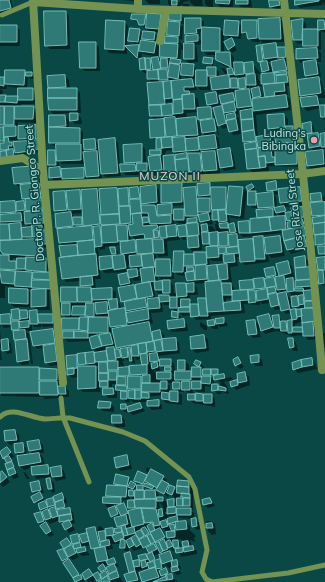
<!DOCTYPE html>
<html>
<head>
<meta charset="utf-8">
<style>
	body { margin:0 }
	canvas { display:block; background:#0a4845 }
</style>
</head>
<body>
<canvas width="325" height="582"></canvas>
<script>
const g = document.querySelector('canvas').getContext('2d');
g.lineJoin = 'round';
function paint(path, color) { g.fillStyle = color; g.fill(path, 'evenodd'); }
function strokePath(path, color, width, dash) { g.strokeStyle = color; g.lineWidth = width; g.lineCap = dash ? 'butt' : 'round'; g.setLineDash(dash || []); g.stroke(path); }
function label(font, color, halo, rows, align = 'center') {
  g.font = font + ' Mulish,sans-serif'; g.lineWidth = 3; g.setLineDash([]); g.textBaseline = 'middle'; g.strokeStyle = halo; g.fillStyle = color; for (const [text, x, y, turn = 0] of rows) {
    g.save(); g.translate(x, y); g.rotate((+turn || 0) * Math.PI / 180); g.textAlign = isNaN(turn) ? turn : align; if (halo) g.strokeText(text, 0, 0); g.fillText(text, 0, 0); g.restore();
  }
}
const shadow = new Path2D(`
	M0,0H11L14,12L0,16Z
	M120,0H134V1L121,0Z
	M145,0H160V4H149Z
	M168,0L180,2V0H188L190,1V0H202L203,6H194L189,1L183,2V4H189V7H184L181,3V8H177L174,6L172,8L168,4Z
	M205,0H213V8H209L205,4Z
	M217,0H233V7H220L217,3Z
	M234,0H251L252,7H241Z
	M270,0H282L283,9L275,10L271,6Z
	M296,0H325V6L322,2V5L300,8L296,4Z
	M66,12L69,16L70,49H50L46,45Z
	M180,14L184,19H200L204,22V28L220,29L225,34L238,22L243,27L256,21L259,24L280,19L284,23V42L263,43L260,40V42H253L242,31L241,39L228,38L224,34V53H230L234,57V63H243L245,65L252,63L262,75L267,74L259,61L257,47L275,44L279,48H285L289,52L290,61H285L288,64L291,86H287L288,95H285L290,99L291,110L256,115L258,137L269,136L273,140L274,152H283L276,143V137H287V131L273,132L269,128L284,115L288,119V127H292L296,131L301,167L269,166V171L252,172L248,168L241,111L238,108L239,114L236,115L239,118L241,134L233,135L229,127L223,129L217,123L219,135H218L213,111H211L215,135L219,139L220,151L229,149L233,153L236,169L224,171L220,167V174L207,175L205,172V175L169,176L167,173L154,175L151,171V174H142L139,171V175H126L120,170L121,176L106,177L102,174V180H90L87,178L88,181H54L50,177L53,169L49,165L55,151L58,154L57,146H54L50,142L52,128L50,126L65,116L69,120V128L79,129L83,132V141L95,140L99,144L114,139L118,143L120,166L127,165L125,162L141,145L145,149L146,164L150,168L153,157L151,151H157V141L151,137L156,121L151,116L148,84H153L148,78V73H145L141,70L140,59L127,47V54L109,53L106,49L125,22L128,26L127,46H138L129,40L139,30L144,34L152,33L132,19L146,15L148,17L160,15L164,19L163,33L153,32L158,37V43H155L159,47L158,57L144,54L142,52L141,60L149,59L152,62L158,58L162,62L161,56L166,45V37L171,38L168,34L173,22L170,20ZM184,20H186V34L190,37L186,41L189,44L182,45L179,39L182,40L183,27L180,24H184ZM200,32H203V42L198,37H200ZM143,37L147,42L142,41ZM203,44V51L207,55H217V60L221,64L231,69L228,72L224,68H221L227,77L219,78V72L215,68L208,72L197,71L194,65L184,64L180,61L181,49L185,51V59L189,63L198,62L197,48L195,45ZM267,62H272L273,68ZM257,73L262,76V80L259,81ZM182,75L186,78L197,79V85L191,79L181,81ZM236,75L241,79L238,80ZM210,79L213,90L216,93L208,104L211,108L199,109L198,99L187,91L197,90L196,85L200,90H210ZM259,85L265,88L266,98H264ZM249,86L252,89L253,94L249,90ZM236,92L237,99L232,94L220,97L216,94ZM220,100H221L223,106L221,107ZM167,102H174V105H168ZM211,108H214L216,113ZM198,112L199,121L196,118L176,120L175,118L187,117L186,113ZM200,119H201L203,133L207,137L201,138ZM174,150L178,155L164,156L166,151ZM59,161L62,164H85L86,172L83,169L62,170L59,168Z
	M303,20L306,24V30H317L320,32L319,21L325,23V33L321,31V50H318L321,53V62H316L319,65L321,77L318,78L322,82L325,94V98H317L320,101L321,106H325V120L322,117L321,108L307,111L303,107L304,99L301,95L310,79L306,75L304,63H301L297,59L307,49L304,43L298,44L294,40Z
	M0,26H16L20,30V46H0Z
	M231,40L237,50L232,53L229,49Z
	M95,43L99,47L100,71H85L81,68Z
	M212,59L214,60L213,66L204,63Z
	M24,71L27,74L32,73L35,77V79H31L28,76L27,89H32L36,93V104H21V107H33L37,111V123L18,122V127L35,126L39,130L43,152L34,153L33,149L18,152V154L31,152L32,155L20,156L17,153L18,159L5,161L0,153L8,152L7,149H0V107L6,109V105H0V78L6,80ZM7,85L9,87L19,88V97L2,96L3,91L0,89H7ZM10,140H20L23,142L15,146Z
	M65,76L69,80L70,89H76L80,93L81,113H77L81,118L82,124H75L71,120V113L53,114L50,110L48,77Z
	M311,123L314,127L315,134H318L321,137L325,134V150L323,148L322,150L325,153V168L311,169L308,166L315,152L310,147L309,138L304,134Z
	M14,169L40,171L47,227H42L52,247L40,248L41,259H46L50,263L55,292H49L50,310H36L31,305V307H14L10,303L18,288L5,286V298H0V256H4L2,250H0V225H3L0,223V216L3,215L0,212V203L26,202L23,198L21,187H19L15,184ZM26,224L29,228H24L21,225ZM13,258H18V263L12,262ZM27,289L32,290V294Z
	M275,182L279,190L300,188L304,192L305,205L284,207L288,213L294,216L302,208L307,220L303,221L306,223L310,249L291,254L288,250L283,233L243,237L238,232L239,235L237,236L241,241L280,237L283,240L285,256L271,258L268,254L269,262L245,265L241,261V257H237L238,266L230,267L232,282H229L234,288L235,292L241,291L240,282L269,279L267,276L274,268L280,274L288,263L292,266L294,277L291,278L296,282L295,259L304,257L308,261L316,289L304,290L306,292L312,291L318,339L308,340L304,335L292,336L277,331L265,334L259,328L261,337L253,338L249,334L255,321L261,327L269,315L274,320L279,316L283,322L293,321L291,313L286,314L281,309L275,310L271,303L262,304L260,302V305L244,304L245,313L211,316V319L196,320L192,315L183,316L179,312H176L181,317V320L187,324L188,331L172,332L169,328L176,321L173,317L177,313L171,308V305H164L162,302L163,312L151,313L153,323L149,324L153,332L160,331L164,335L165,340L175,339L179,343L180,353L158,356L161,360H171L174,364L175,372H181L179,370V361H185L189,365V372L193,374L199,368L195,364L200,363L204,367L202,371L217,370L221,375H224L227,378L231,377L235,382L239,381L245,373L249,377L250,385L236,390L229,381L224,382L228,388L229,394L221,392L222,394H217L213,387L205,386V392H197L193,389V395L197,398L202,395L205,397L211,395L215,399V407L193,403L189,399V393L184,390V392H178L182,395V405L166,403L163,399V395L145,397V399H153V402H158L162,405V409L152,410L148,406V402H133L130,399V402H126L122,398V394L117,390V398H108L100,385V392H83L79,389V377L72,378L68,374L67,357L98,353L93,348L91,341L68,342L64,338L66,332L63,330L68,319L63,315L65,304L62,302V288H84L81,281L66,282L63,278L64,258L61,256L64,247L59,242L60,230L57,227L59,214L55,211L54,193L79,191L82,194L97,190L100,193V190L128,189L131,192L138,188L141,191L155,186L159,190L161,206L165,205L162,202L181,184L186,188H196L199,191L209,184L213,188H225L230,192V187L243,188L247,192L244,219L231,218L229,215L230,225L234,224L239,230V223L260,220L258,217L261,210L259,208H253L249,204L248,190L252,185L258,194L271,193L268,191L267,183ZM280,194L281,203L284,206L277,208L276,197L274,195ZM185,205L186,210H175L172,206ZM215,208H231V210H215ZM276,212L281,217L277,218ZM83,213L84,221L81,218H75L72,214ZM209,215H213V219ZM287,215L288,220L283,216ZM212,218L217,224H215L216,231L212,226L204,227L203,226L213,224ZM297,218L298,220L289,221V219ZM197,219H201L205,225L200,226ZM174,220L178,223L189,225L178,226L179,229L175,226ZM87,223V225L76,227V224ZM230,231L234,235H229L225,232ZM131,235L135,239L146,238L147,240L137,244L134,241L131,242ZM180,237L183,240H188L189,247L192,251L202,250V242L207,248L208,255L206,253L186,255L183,252L174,264L170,260H156V254L159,257L168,256L167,241L180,240ZM121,245L122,254L124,256H119L118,252L114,248L112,254L115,257L99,258L98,247L100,250L105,249V247ZM93,253L94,255L81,256V254ZM222,257H225V265H210L209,259L212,261H222ZM128,265H131L134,270L129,271ZM100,268L105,273L129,272L130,277L127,274L119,276L121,285L124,288L121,301L126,305L127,312L124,309L121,310L120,304L116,300V292L112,289L96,290L95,279H101ZM137,270H141L142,275ZM174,272L178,275L186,276L187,281L191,284H177V293H174L173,285L170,281L158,282V276L161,279H174ZM131,278L134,281L142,280L143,284L136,288L132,286ZM206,283L207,298L199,299L200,305H193L190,300V295H198L197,288L194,284ZM154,289L159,294L165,293L168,296L161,302L156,300ZM278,289L282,294H279ZM289,292L292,295L304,296L290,298L285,293ZM233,298L234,303L226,304V299ZM180,300H182V309H180ZM106,303H109L110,307ZM291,305L297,310L293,311ZM106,317H110L111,321ZM303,321L304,327L295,328V324ZM111,326L113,328L115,339L111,335ZM90,335H101V340L98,336L91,338ZM108,350V352L101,353V351ZM134,357L137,360L142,358L145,366L125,368L122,361H124V358L135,364ZM109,360V363L98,362V361ZM120,364L124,368H121ZM161,364V366L168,373L161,372L158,365ZM95,366H100V372ZM107,369H110L107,378ZM116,369H119V377H116ZM154,369L157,372L158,376L155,373ZM172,374H176V379ZM175,377L180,383H175ZM212,378H215L221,383L220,387L214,385V381ZM167,383H174V388L177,392H170V386ZM112,384H117L116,392L112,389Z
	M321,194L325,198V202L324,287L320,283L324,258L320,254L319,247L316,245L313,218H316L313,216L314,204L312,195Z
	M12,311H27L31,314L37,311L41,315H52L56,326L43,327L41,324V327H35L32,325V331H25L29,334L33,364H31L29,343H26L29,364L22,365L18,361L17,341L15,339L13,327L4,328L1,324L0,328V316L10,315L13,319Z
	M223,319L227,323L228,326L220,327L218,325V329H213L209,325L214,321L217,324Z
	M200,322L207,326V330H204L200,326Z
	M0,330L1,341L7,340L11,344L12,353L7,354L2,348H0Z
	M52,330L56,334L61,365L50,366L46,362L44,348L37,349L34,345Z
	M323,333H325V348L323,347Z
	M204,336L208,340L209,351L196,353L192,349Z
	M293,339L296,343L298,351H294L290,347Z
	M0,349L2,360H0Z
	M258,356L262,360L263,366H256L252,362Z
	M238,359L244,367L240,369L236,365Z
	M312,359L315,363L317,369L298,373L294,369Z
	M0,366L39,368L41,371L57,370L60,373L65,387L69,391V397H63L61,395V398L45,399L43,397L1,396Z
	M110,403L114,407V412L103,411L99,407Z
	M140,404L145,411L133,415L130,413L125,412L122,409L125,405L128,408Z
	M121,416L125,420V427H116L113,423Z
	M15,431L19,435L20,444L26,448L27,456L34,455L30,450L39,441L43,445L44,453H39L43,457L45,466L50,469L60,467L64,471L66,479L56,481L53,477L37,479L33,475L32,468L24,470L20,466L18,457H20L16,453L15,444L10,445L6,441L5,432Z
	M6,448L14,456L11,459L19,477L14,479L10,475L6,465L9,464L0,453Z
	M126,456L130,460L132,469L121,471L117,467Z
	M147,467L163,477L167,480L165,484L178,491L189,482L193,486V510H191L194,513V519L199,523L201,529L197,530L193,526L192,519L168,516L171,519L177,517L181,523L186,522L190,526V532L191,531L196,536L194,538L195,542L190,540L192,547L197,551V554L181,557L177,549L173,551L168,546L176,562L180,565L181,569L179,570L182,574L177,575L163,563L165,570L178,582H143L140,573L147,571L145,569L137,571L140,582H128L126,575L130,574L125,555L130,554L135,562L138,561L142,565L140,557L151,554L144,548L134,551L129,546V551H125L121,547V544H112L113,549L107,550L111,560L114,559L117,563L119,566L115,567L122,581L126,582H99L96,579L94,580L95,582H89L86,579L89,570L94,576L104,573L99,568L102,566L98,562L96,552L91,545L86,546L85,545L82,546L90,555L82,556L75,550L79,557L73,560L68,556L85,582H76L63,560V550L67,553L62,543L67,540L73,546L71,537L78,535L81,539L95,528L98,531V527L101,526L105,531L113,529L116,532L120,529L112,516L115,507L118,510V507H107L104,503L110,498L107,495L119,487L115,483L128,478L137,486H140L135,481L146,475L148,477L150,475L146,471ZM142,486L147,488L151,491H146ZM152,486L168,497L169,494L177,499L178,505L173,500L168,503L163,498H159L157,491ZM130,496L135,501H130ZM122,500H129V508L133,511L129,512ZM159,502L162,505L164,510L160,511ZM165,512H181V514H165ZM130,517L132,522L128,518ZM146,528H149L154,531L140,540V538L149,532ZM143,529L137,533V530ZM160,529H164L167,532L172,530L173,532L168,538L171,541L168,542ZM178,538L184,541V549H182ZM174,541L175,546L171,542ZM160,552L163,555L162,559L157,561L154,556ZM102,565H109L111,567L107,569ZM159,571H160L165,578L161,579Z
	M23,472H25L30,479H27Z
	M0,474L6,477L10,482L3,487L0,484Z
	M50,479L54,483L55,492L53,493L49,489Z
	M39,482L42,486L44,493L40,494L46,502L62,495L66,498L67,503L65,504L68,509L73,512L75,523L72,524L75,530L69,533L60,520L50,524L45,519L54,535L50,537L46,534L39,523L41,513L46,518L44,513L35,502L37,495L33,491Z
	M210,499L215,506L208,508L204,505Z
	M207,521H211L215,524L216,534L212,535L208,531Z`);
const building = new Path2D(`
	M0,0H9L11,8L0,11Z
	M172,0H177V5H172Z
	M216,0H230L229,4L216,3Z
	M236,0H248V4H236Z
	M269,0H279L280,5L270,7Z
	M295,0H319V1L295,5Z
	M44,11H66L67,45L45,46Z
	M147,13L161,14L159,29L146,28Z
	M169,13H181V21L169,20Z
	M132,14H146L144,25H139L137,20L131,19Z
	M185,18H201V28L196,29L197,33L185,34Z
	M280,18L281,39H259L258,19Z
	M303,19L302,40H293L291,21Z
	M106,20L125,21L124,50L105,49Z
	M225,20L239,21L238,36L224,35Z
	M242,20H257V38L248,39L246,32L242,33Z
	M318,20H324L325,29L318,30Z
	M168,21L180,22L179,36L167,35Z
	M0,25H17V42H0Z
	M202,27L220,28V51H202Z
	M130,28L140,29L138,42L128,41Z
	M303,29H318V46H303Z
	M143,31L155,32L154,40L142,39Z
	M198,35V41L185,42V36Z
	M165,36L178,37V43H165Z
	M232,38L235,45L228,50L224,42Z
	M141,40L156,42L154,53L139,51Z
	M79,42H96V68H80Z
	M160,43L178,44L177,58L160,57Z
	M184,43H194V59H184Z
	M276,43L278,57L264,59L262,45Z
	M139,45L137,58L125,46Z
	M261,45L263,61L258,62L256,46Z
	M277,47H285L286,57L278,58Z
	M317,48L318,58L296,59V49Z
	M216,52H230L231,67L216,60Z
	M158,57L161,69L153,70L151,58Z
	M204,57L213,58L212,64L203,63Z
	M145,58L146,69L140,70L139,59Z
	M145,58H150L151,69L146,70Z
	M161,58H167L168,68H161Z
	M171,58L181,60L180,64L170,63Z
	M284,59L287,70L273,72L271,62Z
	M316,60L318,74L305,76L303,62Z
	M267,61L269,70L262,72L260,62Z
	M234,62H243L244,74L235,75Z
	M253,62L254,73L245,74L244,63Z
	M170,63L180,65L178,79L168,77Z
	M182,63L194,64L193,76L181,75Z
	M207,67H216V76H208Z
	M232,68L234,74L228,75L227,69Z
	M158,69H167L168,80H159Z
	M5,70H25L24,85L5,84Z
	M158,70L159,79H147V71Z
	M196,70H207V86H196Z
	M26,72H32V76H26Z
	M287,72V74L275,75L274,73Z
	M274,73L275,83L261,84V74Z
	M255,74L256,85H246V75Z
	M65,75L66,87L48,88L47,76Z
	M229,75L230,88L212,90L210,78Z
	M287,75L288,82L276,83V76Z
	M0,77H4V86L0,85Z
	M319,77L321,93L300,96L298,80Z
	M231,78H237L238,88H231Z
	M245,78L246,88L239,89L238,79Z
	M192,79L194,87H184V91H189L190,94L182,95V99L173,100L171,81Z
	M171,81L172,98L164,99L163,82Z
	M163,82L165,104L149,105L147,83Z
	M284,83L285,91L274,92L275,96L265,97L263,85Z
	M259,87L261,96L253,98L251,89Z
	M18,88H33V100H18Z
	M48,88H77V98H48Z
	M249,89L252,106L237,108L235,91Z
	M216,92L218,103L207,105L205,94Z
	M233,93L235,101L221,104L219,96Z
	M194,94L195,109H183L182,95Z
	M0,95H6L5,102H0Z
	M286,95L288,107L253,111L252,99Z
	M6,96H18L17,103L5,102Z
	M317,96L319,105L302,107L300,98Z
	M48,98H77V110H49Z
	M182,99L183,113L173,114V100Z
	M234,102L236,111L224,113L222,105Z
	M172,104L173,115L162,116L161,105Z
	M149,105H161L162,116H150Z
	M320,105H325V117H321Z
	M0,106H4V125H0Z
	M5,106H14V125H5Z
	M15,106H34L33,119H15Z
	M222,106L226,123L218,126L213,108Z
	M211,107L212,118L198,120L197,108Z
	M252,109L253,119L241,120L240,111Z
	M70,113H78V120L70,121Z
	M235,113L236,118L227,120L226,115Z
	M284,114L285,127L268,129L267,115Z
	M49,115H65L66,126L49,127Z
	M175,117L177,136L166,137L164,118Z
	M196,117L198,135L177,136L176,119Z
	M164,119L165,137L150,138L149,120Z
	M214,119L216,131L202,133L200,121Z
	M236,119L238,130L229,132L226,121Z
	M253,119L254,130L242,132L241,120Z
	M311,122L312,133L304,134L302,124Z
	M36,125V138L18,139V126Z
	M4,126H16V136L4,137Z
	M286,126H293V135L286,136Z
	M0,127H3L4,141H0Z
	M49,127L80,128V143H49Z
	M254,130L256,141L243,142L242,132Z
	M318,133L320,146L309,148L307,134Z
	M325,133V147H321L320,134Z
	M215,135L217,148L200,150L198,137Z
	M270,135L271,147L258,148L256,137Z
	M275,136H292L293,143H276Z
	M8,137L9,142H12V146H8L9,150H0V143H4V138Z
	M172,137L173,147L162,148L161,138Z
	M185,137L186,151L173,152L172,138Z
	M115,138L118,173L101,174L98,140Z
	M161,138L162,149H156V139Z
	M198,138L199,150L186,151L185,139Z
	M38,139L39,149L29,150L28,140Z
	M95,139L96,149L84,150L83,140Z
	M27,141L29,151L15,153L13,142Z
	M256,142L257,148L245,150L244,144Z
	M287,143V149L279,150L278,144Z
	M287,143H293V148L287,149Z
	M56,144H81V160L57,161Z
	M142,144V162L124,163L123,145Z
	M271,147L272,157H275V162L266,163L265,156L258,157V148Z
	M230,148L233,166L220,168L217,150Z
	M13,149L14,156L7,157L6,150Z
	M257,149L260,168L247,169L245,150Z
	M48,150H55L56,165H48Z
	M150,150H161V155H150Z
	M297,150V164L275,165V151Z
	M323,150L324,164L307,166L305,152Z
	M6,151L7,157L0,161V152Z
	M97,151L99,176L86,177L83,152Z
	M215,151L217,170L203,171L201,152Z
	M187,153V158L175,160V155Z
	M188,153H200L202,171L190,172Z
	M160,155L162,170L150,171L148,157Z
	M174,155L176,171L164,172L163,156Z
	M265,156L266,167L260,168L258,157Z
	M188,159L189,172L176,173L175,160Z
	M137,163H147V171H137Z
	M120,164H135L136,171L121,172Z
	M37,166L38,182L14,184L12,168Z
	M60,167L61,177L49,178V168Z
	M84,168V178L62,179L61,169Z
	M276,181L277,190L267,191L266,183Z
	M39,183L41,197L22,199L20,185Z
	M182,183V202L161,203V184Z
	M210,183V195L198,196L197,184Z
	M252,184L254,187L248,191L246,187Z
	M156,185L157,202L141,204L140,187Z
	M229,186L243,187L240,216L226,214Z
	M138,187L140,198L130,199L129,188Z
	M196,187L198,216H185L183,188Z
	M211,187H226V209L212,210Z
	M300,187L302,201L280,203L278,189Z
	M117,188L119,214L101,215L99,189Z
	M128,188L129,206H119L118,189Z
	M97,189L100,224L83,226L81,190Z
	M80,190L81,209L68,210L66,191Z
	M65,191L67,210L54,211L53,192Z
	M248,191H256V205H248Z
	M273,192L274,207L258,208L256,194Z
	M321,193L322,201L311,202L310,194Z
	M42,198L43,210L26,211L25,199Z
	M198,198H210V212H198Z
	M130,199H140L142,213L131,214Z
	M15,201L16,212L0,213V202Z
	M24,201L25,210L16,211V202Z
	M325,202V215L312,216L310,203Z
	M172,204V214L157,215V205Z
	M141,205H155L157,216L171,215V223L150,224L148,213H142Z
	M130,206L131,223L120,224L119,207Z
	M284,206L286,211L276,213L274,208Z
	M303,207L304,217L293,218L291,208Z
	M174,209H184V220H174Z
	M273,209V217L257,218L256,210Z
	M218,210L219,220H212V211Z
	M218,210H226L227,221L219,222Z
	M43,211L44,223L25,224L24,212Z
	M71,212L73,226L56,228L55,214Z
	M291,212L292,220L287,221L285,213Z
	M21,213L22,221L0,222V215Z
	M141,213L143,226L157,225L158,228L153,230L154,238L145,239L144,234L130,236L128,225L133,224L132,214Z
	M208,213L210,220L200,222L198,215Z
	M119,214L120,224L101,225L100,215Z
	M285,216L286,229L271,231L269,217Z
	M325,216V222L313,224L312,218Z
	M73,217H82V225H74Z
	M143,217H148L149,222L143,223Z
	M269,217L271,231L250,233V219Z
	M197,218V222L187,223V219Z
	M302,219L304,224L297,225L296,220Z
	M249,221L250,233H239L238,222Z
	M294,221L296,227L288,229L287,223Z
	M21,223L22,239L10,240L9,224Z
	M198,223L199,235L188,236L186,224Z
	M228,223V228H220L219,224Z
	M234,223L236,232L230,233L228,225Z
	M325,223V234L314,235L313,224Z
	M0,224H9L10,240H0Z
	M207,224L208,231L202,232L201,225Z
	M32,225H42V230H47L48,244H37V236L33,237Z
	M116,225L118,242L102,243L101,226Z
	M117,225H127L128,241H118Z
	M176,225L177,236L167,237L166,226Z
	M186,225L187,236L179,237L177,226Z
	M92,226L93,240L59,243L57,229Z
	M100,226L102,246L95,247L93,227Z
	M166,226L167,238H160L159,227Z
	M304,226L307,235L284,241L282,231Z
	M32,227V237H22L21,228Z
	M154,230H158L159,237L155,238Z
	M202,232H209V244H203Z
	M218,232V246H210L209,233Z
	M228,232V246H219L218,233Z
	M237,234L238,246L229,247L228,235Z
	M325,234V244L315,245V235Z
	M198,236L199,247L188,248L187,237Z
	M263,236L265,259H255L253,237Z
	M280,236L282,252L266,254L264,238Z
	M304,236L307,246L287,250L284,241Z
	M37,239L38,256L3,254L0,250V241Z
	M152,239L153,253L137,254L136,240Z
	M153,239H163L164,253H154Z
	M253,239L255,261L240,262L238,240Z
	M94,240L95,254L78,255L77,242Z
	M135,240L136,252L121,254L120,242Z
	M77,245L78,255L61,257L59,246Z
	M218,246L219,257L207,258L206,247Z
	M318,246H325V254H319Z
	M110,247H115L116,254H112Z
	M219,247H226V253L219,254Z
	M238,247L239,253L227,254L226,248Z
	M174,251H184L183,272H173Z
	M194,252H206L207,264L195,265Z
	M96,254L98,275L62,279L59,258Z
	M153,254L155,267L143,268L141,255Z
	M184,254H194V266H184Z
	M234,254L235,262L224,263L223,255Z
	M0,255H9V261H16V270L0,269Z
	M124,255L126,268L114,270L112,256Z
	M141,255L142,266L130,267L129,256Z
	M112,256L113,268L100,270L99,257Z
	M305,256L306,267L295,268L294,258Z
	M26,257L46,258V272L26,270Z
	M325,257V270H318L316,258Z
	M17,258H26L25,269H17Z
	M156,259H170L171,276H156Z
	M288,261L291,273L279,276L276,264Z
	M227,264L228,279L219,280L217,265Z
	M206,265L207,279L195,280V266Z
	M217,265L219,280L208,281L207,266Z
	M153,267L155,281L142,283L140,269Z
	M187,267H193L194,271L187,272Z
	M274,267L276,275L266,277L264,269Z
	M311,267L312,279L296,280L295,268Z
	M137,269L138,276L129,278L127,270Z
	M0,270L15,271L14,284L2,283Z
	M318,270H323L324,283L319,284Z
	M16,271L32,272L31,287L15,286Z
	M194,271L195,280L187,281L185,273Z
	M33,272H51V280L33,279Z
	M127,273L130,283L120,285L118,275Z
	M92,276L93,285L80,286V277Z
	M284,276L286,289L277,290L275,277Z
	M274,277L276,286L266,288L264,279Z
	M264,278L265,288L255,289L253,279Z
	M293,278L294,291L287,292L286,279Z
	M32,280H51V289L32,288Z
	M163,280H170V293H163Z
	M253,280L254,289L240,290L239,281Z
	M312,280V286L295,287V281Z
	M162,281L163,290H155L154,282Z
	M221,281L224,311L207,312L205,282Z
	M150,282L153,296L137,299L135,285Z
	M176,283H186L187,296L177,297Z
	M194,283V292H187L186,284Z
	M222,283H231L232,295H223Z
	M134,285L137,298L121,302L118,288Z
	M61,287H77V302H61Z
	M77,287H91L92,302H78Z
	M275,287L276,292L268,294L267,288Z
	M9,288L28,289V304L9,303Z
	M112,288V299L92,300L91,289Z
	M294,288H303L304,291H295Z
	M46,289V306L31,307V290Z
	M267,289L268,299L257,301L256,291Z
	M248,290H255L256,302L249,303Z
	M248,290L249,300L232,301V291Z
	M314,290L315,300L305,301L303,291Z
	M286,292L290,309L281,311L277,294Z
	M277,293L279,305L271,307L268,295Z
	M159,295H169L170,301L160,302Z
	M303,295L304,304L299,305L298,296Z
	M297,296L299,306L292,307L291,297Z
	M170,297H177V308H170Z
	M145,298L147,307L126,311L124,302Z
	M159,298L160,308L148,309L147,299Z
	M198,298H206L208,316H200Z
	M117,299L118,308L110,310L108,300Z
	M181,299H190V307H181Z
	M240,301L241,310L224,311L223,303Z
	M305,301H314V308H305Z
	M107,302L108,313L96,314L95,303Z
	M62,303H70V315H62Z
	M86,303H94V317L85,316Z
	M190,304H198L199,316L191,317Z
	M73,306H86L85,315H72Z
	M190,307V312H178V308Z
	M125,308L127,325L110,327L108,311Z
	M313,308L315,321L302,323L301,309Z
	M19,309L20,320H12L11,310Z
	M148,309L149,319L128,323L126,313Z
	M296,309H301L302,316L297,317Z
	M296,309L297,319L292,320L290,310Z
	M20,310H27L28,318L20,319Z
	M37,310L38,324H30L29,311Z
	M172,311L178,312V318L172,317Z
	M10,314L11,324H0V315Z
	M38,314H53V323H39Z
	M269,314L273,327L261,331L257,317Z
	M279,315L280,328H274L272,316Z
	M80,317H88V331L79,330Z
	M89,317H108V333H88Z
	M62,318H79V330H62Z
	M224,318V323L216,324L215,319Z
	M184,319L185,327L168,329L167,321Z
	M214,320L215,325L208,326L207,321Z
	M255,320L257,334L248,335L246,321Z
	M292,320V333H288L287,321Z
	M11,321H19V330H12Z
	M29,321V327L20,328L19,322Z
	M281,321H286L287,331H281Z
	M149,322L153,341L116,348L112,329Z
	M313,322L314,336H303L302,323Z
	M293,327H302L303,332H293Z
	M53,329L55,343L33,346L30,332Z
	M25,330L26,339L14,340L13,331Z
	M160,330L162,339L153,341L152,332Z
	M63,331H74V338H63Z
	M74,331L88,332V338H74Z
	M110,333L113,344L102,346L99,335Z
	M98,335L102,346L92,349L89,338Z
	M204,335L206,348L191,349L190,337Z
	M176,338L177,350L163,351L162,339Z
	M288,338H293L294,347L290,348Z
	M8,339L9,350L2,351L1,340Z
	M27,339L29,360L17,362L15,341Z
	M161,340L163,351L156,352L154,341Z
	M154,342L155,351L147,352L146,343Z
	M146,343L147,353L139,354L138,344Z
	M55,344L57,361L45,363L43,346Z
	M138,345L139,356H132L131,346Z
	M114,347L116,360L108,361L106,348Z
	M128,347H130L132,361H130Z
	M127,348L128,357L122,358L120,349Z
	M115,349H119L121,357L116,358Z
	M106,351L108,361L95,362L94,353Z
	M94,352L95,363L86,364L85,353Z
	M85,353L86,364L78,365L77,354Z
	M147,353L148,364L142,365L140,355Z
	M157,353L159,361L150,362L149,354Z
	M77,355V368L67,369L66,356Z
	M259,355V362L251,363L250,356Z
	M238,357L241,363L235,366L233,360Z
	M312,358L313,365L302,367L301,360Z
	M160,359H171V366H160Z
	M178,360H185V370H178Z
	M196,360L201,362L199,367L194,364Z
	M301,360L302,367L293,370L292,363Z
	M108,361H118V370H108Z
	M99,362H107L108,373H99Z
	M157,362L158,367L152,369L151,364Z
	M147,365V374L130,375L129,366Z
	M78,366H96V388L78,389Z
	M0,367H39V393H0Z
	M129,367V376H118V368Z
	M165,367H171V371H165Z
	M192,367H201V377H192Z
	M40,368L57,369V380H40Z
	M74,368V374L67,375V369Z
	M203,369H211V375H203Z
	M211,369H218V374L211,375Z
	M109,371H117V380H109Z
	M175,371H191V380H175Z
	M157,372H171V379H157Z
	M245,372L247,381L238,383L237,374Z
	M99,373H108V381H99Z
	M224,374L225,378L214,380L213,376Z
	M150,375V383H142V376Z
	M117,376L126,377V385H117Z
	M128,376H141V389H128Z
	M202,376H211L210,384L201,383Z
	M237,380L238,385L231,387L230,382Z
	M40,381H57L58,395H40Z
	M100,381H108V387H100Z
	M161,381H167V389H161Z
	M182,381H190V390H182Z
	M192,381H201V389H192Z
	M173,382H180V389H173Z
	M142,383H160V392H142Z
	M212,384H218V390L212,391Z
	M116,385L127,386V391L116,390Z
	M58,386H65L66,394H59Z
	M219,386L226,388V391L218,390Z
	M103,388H113L114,394L103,395Z
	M135,390H141V399H135Z
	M135,390V399L128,398V391Z
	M121,391H127V399H121Z
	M170,391H178V402L170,401Z
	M142,392L149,393V398H142Z
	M162,392L169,393V400L162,399Z
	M196,393L203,394V401H196Z
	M188,394H195V400H188Z
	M204,394H212V403H204Z
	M159,400V406H147V401Z
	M99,401L111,402L110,408H98Z
	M140,403L142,408L128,412L127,407Z
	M121,404H126V409H121Z
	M112,415H121L122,423H112Z
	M15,430L17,440L5,441L4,431Z
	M39,440L41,449L29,451L27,442Z
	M23,443L24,452L15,453L14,444Z
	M7,447L11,452L3,459L0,452Z
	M39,453L41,462L19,466L17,456Z
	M127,455L129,465L116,468L114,458Z
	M9,456L12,461L7,463L4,458Z
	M12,462L14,467L7,470L5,464Z
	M48,465L49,474L32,475L31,467Z
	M61,466L62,476L52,477L50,468Z
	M14,468L16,473L9,476L7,470Z
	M151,469L164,476L157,488L145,481Z
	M2,471L7,477L0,483V473Z
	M138,471L147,475L143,484L134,481Z
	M116,474L129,477L127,486L114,484Z
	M50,478L52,489H48L46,479Z
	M162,480L169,484L164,494L156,490Z
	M178,480L189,481V487L177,486Z
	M39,481L41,490L32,492L30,483Z
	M131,481L136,484L133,489L128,487Z
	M145,483L154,486L152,489L144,486Z
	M107,485L127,486L126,497L106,496Z
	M137,485H143V490H137Z
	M170,485L175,487L172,495L167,493Z
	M177,486L189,487V494L177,493Z
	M129,490H133L134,496H129Z
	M135,490H144V499H135Z
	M145,490H155L156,499H145Z
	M40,492L43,498L34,503L31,497Z
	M62,493L64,499L55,502L53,497Z
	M182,493L190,494V498L181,497Z
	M103,497H121V504L103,503Z
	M157,497H163V501H157Z
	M53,498L55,505L48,507L46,500Z
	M177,498H183V506H177Z
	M183,498H190V506H183Z
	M210,498L212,503L203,505L202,500Z
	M156,499V508H135L134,500Z
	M174,499V507H168L167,500Z
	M63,500L65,507L56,509L55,503Z
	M128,500H134L135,508H128Z
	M45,501L48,507L40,510L38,504Z
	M124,503L128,513L121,516L116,506Z
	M115,506L118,514L111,517L108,509Z
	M55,507L58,516L52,518L49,509Z
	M176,507V513L167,514V508Z
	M70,508L71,514L58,516L57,510Z
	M141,508L144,524L132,527L128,511Z
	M142,508L156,509L160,525L154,526L153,522L145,523Z
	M177,508H191V515H177Z
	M48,509L51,518L45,520L42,512Z
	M162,509L163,516L159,517L158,510Z
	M41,512L44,521L38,523L34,514Z
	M71,514L72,520L59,522V516Z
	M126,515L128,524L117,527L114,518Z
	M177,516L178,521L168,524L167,519Z
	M196,518L197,526L192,527L191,519Z
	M69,520L72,526L65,530L62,524Z
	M166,520L168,526L162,528L160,522Z
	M186,521L187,529L176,530L175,522Z
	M46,522L51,531L46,534L40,526Z
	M152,523L155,530L150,532L147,526Z
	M212,523L213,528H206V524Z
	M169,524H174L175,531H172Z
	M125,525L128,535L124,536L121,526Z
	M95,527L100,547L91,549L86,529Z
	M134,527L135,533L128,535L126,529Z
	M145,527L149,533L145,536L141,529Z
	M113,528L114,535L106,536L105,529Z
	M121,528L122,532L115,533L114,529Z
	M160,528L165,537L155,542L150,533Z
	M141,530L144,536L139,539L135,533Z
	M105,531L106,540L100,542L98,532Z
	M175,531V537L167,538L166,532Z
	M122,532L124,538L115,542L112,536Z
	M87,533L89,541L82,543L79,535Z
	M78,534L80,542L72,544L70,536Z
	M151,534L155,542L151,544L147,536Z
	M136,535L141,544L136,547L131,538Z
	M147,536L151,544L143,548L139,540Z
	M67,538L71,544L64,549L60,543Z
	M131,538L134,545L129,548L126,541Z
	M121,539L125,540V548H120Z
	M164,539L168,549L163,551L159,542Z
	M109,540L110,545L101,547L100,542Z
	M170,540L173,546L168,548L166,542Z
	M173,540H178L179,548H174Z
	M188,541L189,546L183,547L182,542Z
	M159,542L163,551L160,553L155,543Z
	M80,543L81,547L74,549L73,545Z
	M154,544L157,549L149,553L146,548Z
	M72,545L76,553L68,557L64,549Z
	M193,546L194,550L184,552L183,548Z
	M85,547L86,551L77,553L76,549Z
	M105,547L108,560L97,562L94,549Z
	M183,548V552L176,553L175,549Z
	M63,549L68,558L62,561L57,551Z
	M170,551L173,560L162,564L159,555Z
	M130,552L135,571L129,573L124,554Z
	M152,552L155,559L150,562L146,555Z
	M146,554L148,559L140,561L138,556Z
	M114,558L116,563L108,565L106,561Z
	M69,559L79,574L73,578L63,563Z
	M160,559L162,568L156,569L154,561Z
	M139,560L140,566L134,567L133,561Z
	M145,560L147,566L142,568L141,561Z
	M177,560L178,566L172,567L171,561Z
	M154,562L156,567L149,569L147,563Z
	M103,564L106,569L101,572L98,568Z
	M114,564L117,570L109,574L106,568Z
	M177,566L179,570L172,572L171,568Z
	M155,567L159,577L142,582L139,573Z
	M166,568L168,573L161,576L159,571Z
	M89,569L93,575L85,580L82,574Z
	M106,571L108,575L102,579L100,574Z
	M117,571L119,577L110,580L108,575Z
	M135,571L138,580L127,582L124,575Z
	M98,572L101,578L97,581L93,575Z
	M172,574L173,579L167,580L165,575Z
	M81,575L82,579L75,582L73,578Z
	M107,576L110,582H98Z
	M167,576V580L153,582Z`);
const service = new Path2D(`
	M2,15L33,2
	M61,398L63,417L89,482
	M0,417C12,405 30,418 45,419C53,419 61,417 70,418L123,432L145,441L189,477L195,489L207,550L202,572L206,579L212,582L288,573L325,565`);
const minor = new Path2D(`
	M33,0L43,171L63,383
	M284,0C297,123 312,246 322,370L325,369
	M33,2L138,9L325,14
	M138,9V0
	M160,41L166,10
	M0,161L23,158L43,171
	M44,185L302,174L325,171`);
const markers = [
	[314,140,4,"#f39aa8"]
];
const poiNames = [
	["Luding's",306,134],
	["Bibingka",306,147]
];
const streetNames = [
	["Doctor P. R. Giongco Street",35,193,-95],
	["Jose Rizal Street",295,210,-97]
];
const neighbourhoodNames = [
	["MUZON II",170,176]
];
paint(shadow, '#0007');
paint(building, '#2f7a76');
strokePath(building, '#73bdb7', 1);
strokePath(service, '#749352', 5);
strokePath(minor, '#749352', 8);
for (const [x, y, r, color] of markers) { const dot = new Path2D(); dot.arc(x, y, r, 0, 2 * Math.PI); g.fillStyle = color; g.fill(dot); strokePath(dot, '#0a4845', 1.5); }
label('11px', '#c2e5e2', '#0a4845', poiNames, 'right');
label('11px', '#c2e5e2', '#0a4845', streetNames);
g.letterSpacing = '1px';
label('12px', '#f6d2d7', '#0a4845', neighbourhoodNames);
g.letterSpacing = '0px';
</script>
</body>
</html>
